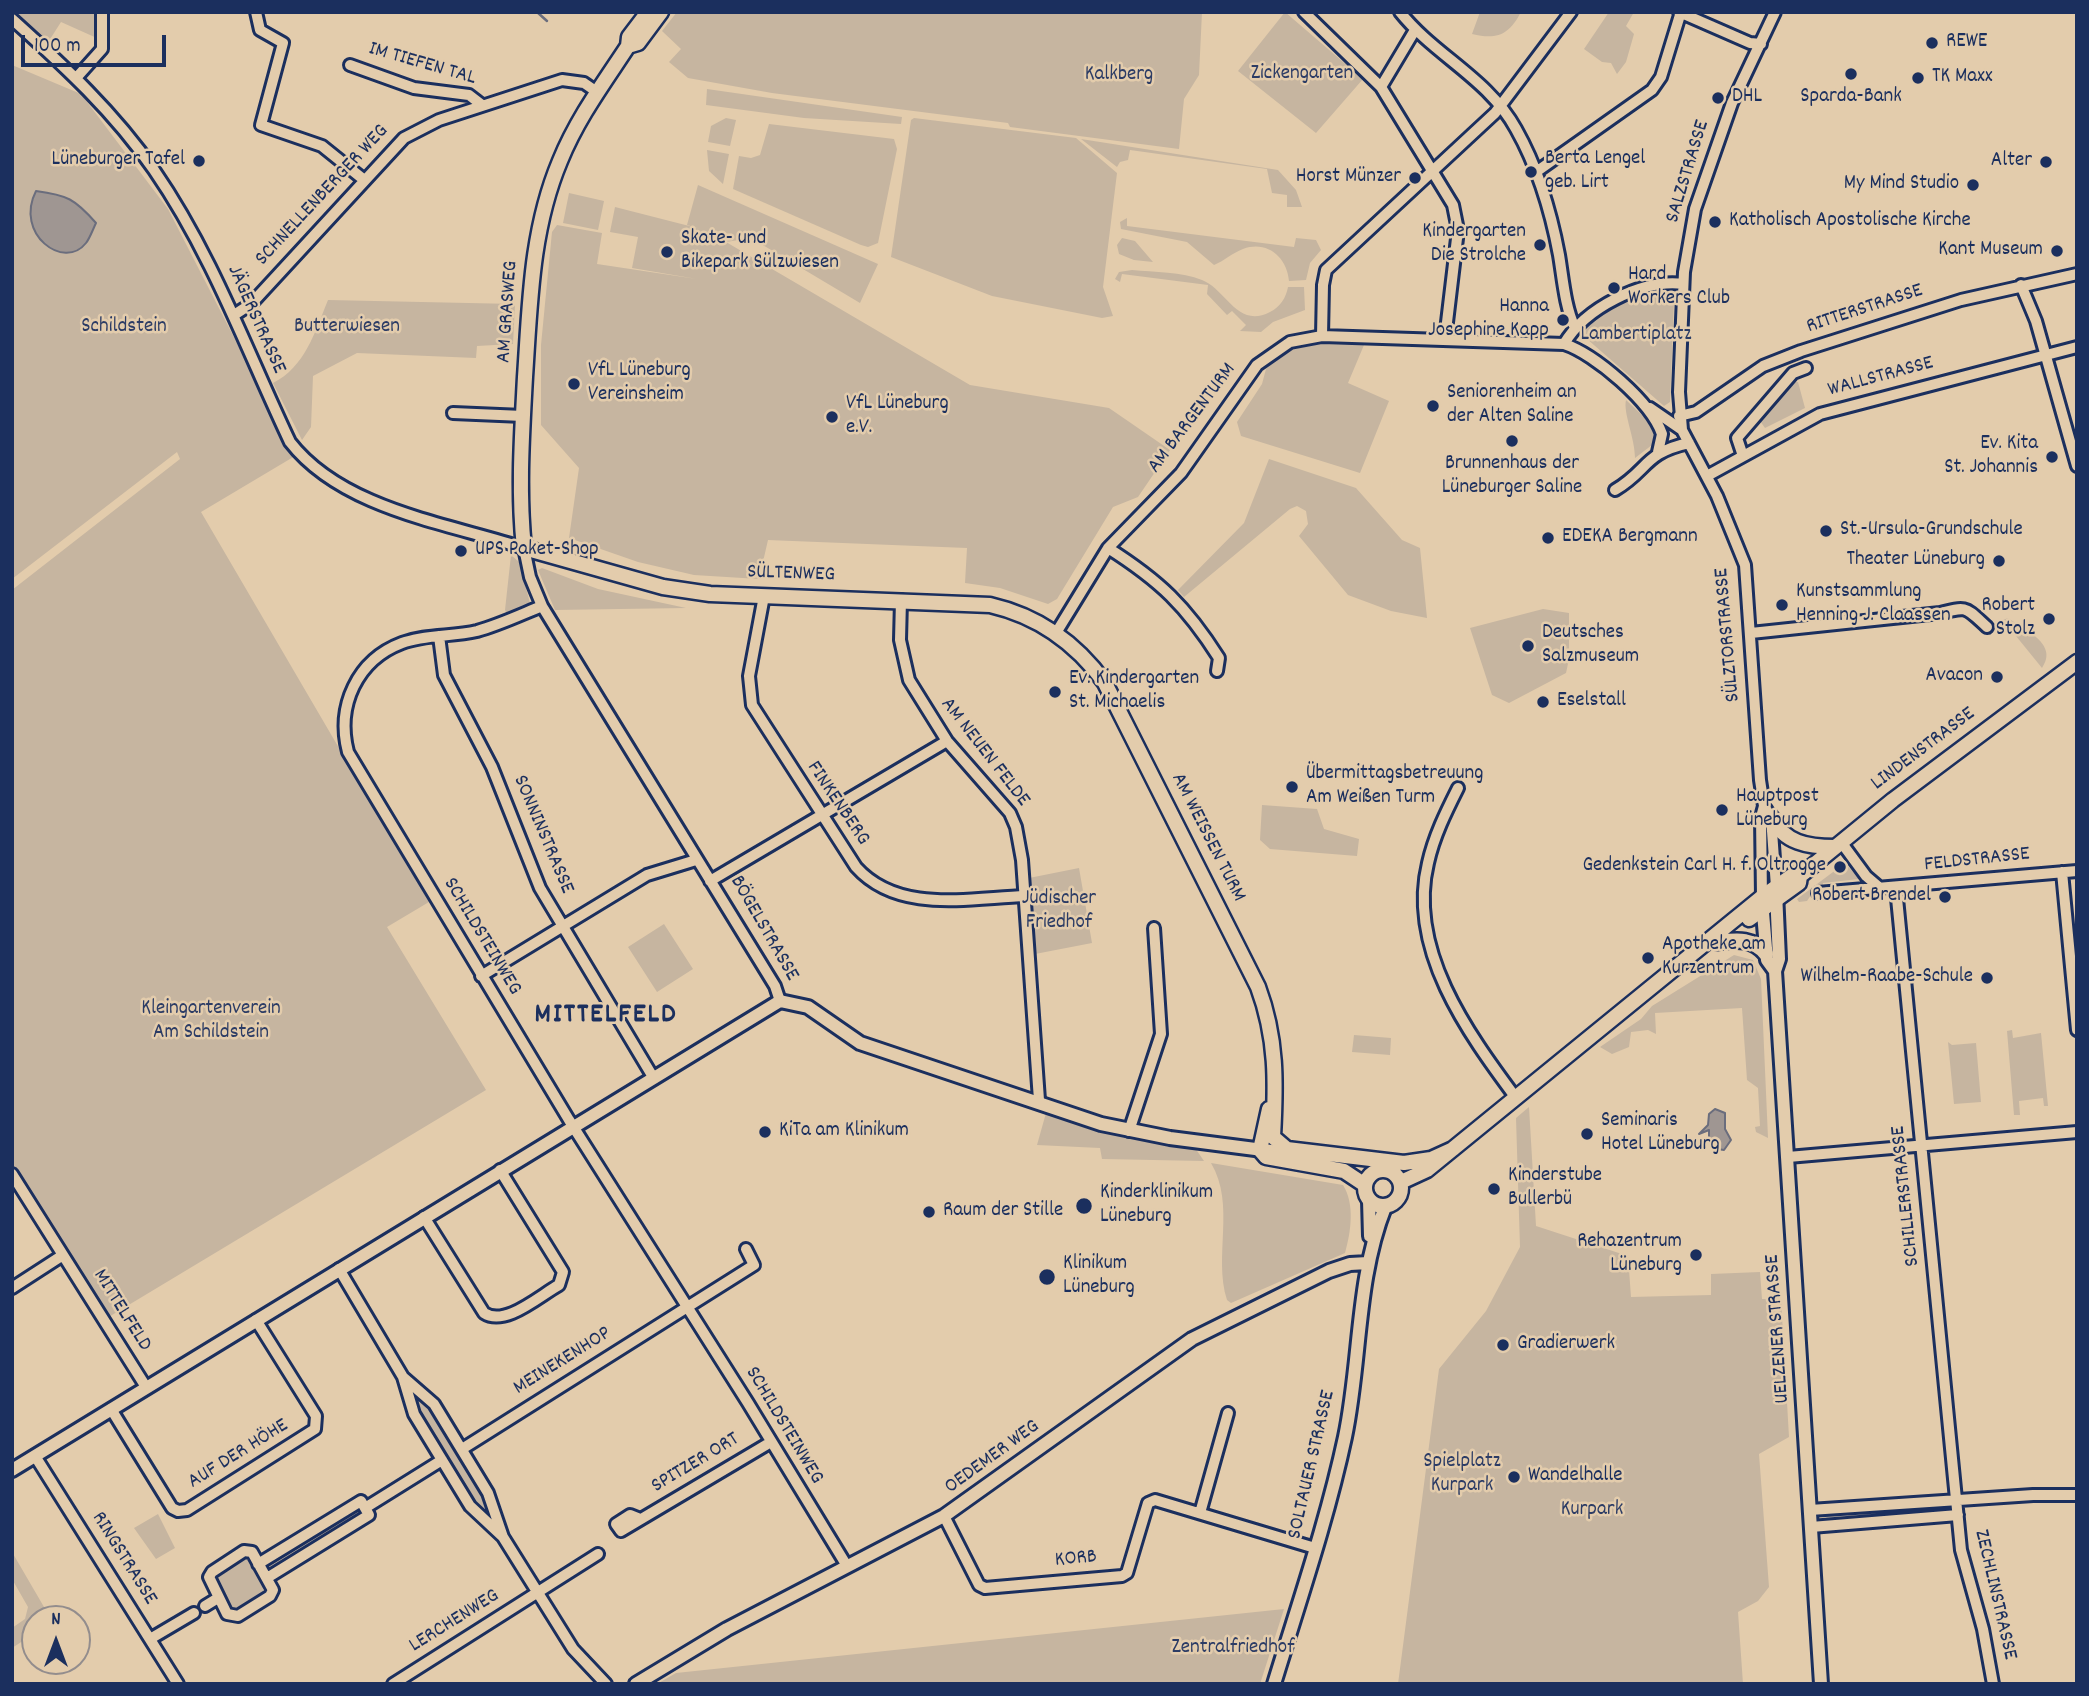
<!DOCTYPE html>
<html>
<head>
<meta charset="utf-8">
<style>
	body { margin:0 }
	#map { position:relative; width:2089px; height:1696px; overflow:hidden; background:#e3ccac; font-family:Dekko,sans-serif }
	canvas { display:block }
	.frame { position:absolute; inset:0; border:14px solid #1b2f5e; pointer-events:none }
	.north { position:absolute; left:21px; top:1605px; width:70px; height:70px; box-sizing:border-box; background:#e3ccac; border:2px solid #938d8d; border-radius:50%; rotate:0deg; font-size:19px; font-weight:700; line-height:28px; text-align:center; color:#1b2f5e }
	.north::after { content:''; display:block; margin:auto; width:24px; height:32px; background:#1b2f5e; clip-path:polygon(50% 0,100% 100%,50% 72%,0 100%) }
	.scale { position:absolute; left:21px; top:35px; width:145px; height:32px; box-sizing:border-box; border:4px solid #1b2f5e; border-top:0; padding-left:9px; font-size:21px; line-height:24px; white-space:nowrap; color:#1b2f5e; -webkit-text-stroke:5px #e3ccac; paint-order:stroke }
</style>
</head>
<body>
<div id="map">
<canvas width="2089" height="1696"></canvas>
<div class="frame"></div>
<div class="north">N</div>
<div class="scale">100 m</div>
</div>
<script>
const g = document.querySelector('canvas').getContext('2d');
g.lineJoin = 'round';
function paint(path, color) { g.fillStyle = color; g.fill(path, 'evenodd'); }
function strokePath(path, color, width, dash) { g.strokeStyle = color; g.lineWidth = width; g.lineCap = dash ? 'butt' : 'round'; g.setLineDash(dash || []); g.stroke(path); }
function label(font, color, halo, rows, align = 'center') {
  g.font = font + ' Dekko,sans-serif'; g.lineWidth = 5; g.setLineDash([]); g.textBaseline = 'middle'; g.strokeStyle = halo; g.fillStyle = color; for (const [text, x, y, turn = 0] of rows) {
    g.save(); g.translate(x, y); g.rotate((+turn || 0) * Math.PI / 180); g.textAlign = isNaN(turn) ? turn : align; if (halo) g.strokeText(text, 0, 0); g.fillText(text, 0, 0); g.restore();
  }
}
const green = new Path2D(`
	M16,12H100L99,39L61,22L47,44Z
	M677,12H1202L1199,75L1184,99L1179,149L1010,127L1008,123L772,93L688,78L669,62L681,49L662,31Z
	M1285,12L1363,79L1316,133L1238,71Z
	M1480,12H1521C1509,35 1497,40 1472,34Z
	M1609,12H1634L1626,26L1634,34L1626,62L1617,74L1611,63L1602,62L1584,49Z
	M12,65L81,94L168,209L295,456L201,512L429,902L387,927L486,1090L107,1318L12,1163V590L180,459L177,452L12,579Z
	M707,89L902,117L901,124L804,118L706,105Z
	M726,118L736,120L730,146L708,142L711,126Z
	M914,118L1076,138L1117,173L1103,287L1113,316L1102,318L992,296L891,257L911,120Z
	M769,124L894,139L897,149L878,243L868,247L861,245L733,189L739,156L751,158L760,155Z
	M1081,139L1278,170L1296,190L1302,207H1287V195L1272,193L1267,169L1130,150L1128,160L1120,162L1117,167Z
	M707,150L729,154L723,184L709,171Z
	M698,185L878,264L860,303L751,238L726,242L970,385L1109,408L1170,450L1138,497L1113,507L1057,599L1048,604L1000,588L965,583L967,548L768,540L759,579L694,575L638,562L569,538L579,468L541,425V345L552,232L557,225L602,233L597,264L697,279L632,268L638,237L610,232L615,207L701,229L687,225Z
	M569,193L604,201L598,230L563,223Z
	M1127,218V226L1294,247L1296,238L1316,240L1321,250L1310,263L1306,280L1289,281C1287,257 1267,240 1243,249C1232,253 1224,261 1214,265L1187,242L1121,229L1120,222Z
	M1122,238L1135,241L1153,262L1134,260L1119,254L1117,245Z
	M1132,270C1154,272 1182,272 1202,280C1226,289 1237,329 1270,312C1280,307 1286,298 1288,287H1304L1305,310L1273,322L1261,332L1240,331L1246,325L1232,311L1227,315L1207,294L1208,285L1122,274L1120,282L1115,279L1119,272Z
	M1653,291H1665L1674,302L1670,402L1664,406L1579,332L1602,309Z
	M328,300L515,304L513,344L477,346L476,358L357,353L313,376L311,427L302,440L273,383C305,367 315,332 328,300Z
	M1320,344L1364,345L1348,383L1389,401L1360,473L1241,436L1237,422L1262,384L1266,369L1277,357L1293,349Z
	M1793,382H1798L1805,408L1765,428L1760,421Z
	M1626,400L1644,417L1655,434L1652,445L1635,458C1635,438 1623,413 1626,400Z
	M1269,459L1356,488L1402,540L1420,548L1427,618L1391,611L1348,595L1299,536L1308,524L1306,511L1297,506L1290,509L1184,597L1178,590L1244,523Z
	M511,555L519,562L530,603L508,616L505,610Z
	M542,568L598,589L686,608L555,610L538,570Z
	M1543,609L1569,613V659L1566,673L1509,703L1492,695L1470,628Z
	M2008,618C2025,630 2059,644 2042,668L2003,620Z
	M1262,805L1317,809L1324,829L1359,839L1357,856L1270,849L1260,840Z
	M1845,863L1859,879L1823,883L1822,890L1813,892L1807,901L1799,902L1797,899Z
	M1079,868L1092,943L1035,954L1029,878Z
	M664,924L693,969L657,992L628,947Z
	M1734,955L1753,960L1761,979L1768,1138L1756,1132L1755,1127L1760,1126L1758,1088L1747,1080L1742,1008L1655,1013L1656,1034L1648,1030L1631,1032L1629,1047L1612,1054L1600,1047L1641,1019L1652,1006Z
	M2012,1030L2013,1038L2041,1033L2048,1106H2044L2043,1098L2019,1101L2020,1115H2014L2007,1031Z
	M1354,1035L1391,1038L1390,1055L1352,1052Z
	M1948,1042L1952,1045L1976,1043L1981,1102L1954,1104Z
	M1529,1107L1536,1226L1628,1256L1631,1297L1711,1295V1274L1760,1272L1762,1299H1781L1789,1437L1759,1454L1769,1587L1758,1601L1738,1612L1743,1684H1398L1439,1369L1486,1311L1520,1247L1516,1118Z
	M1046,1113L1100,1130L1193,1145L1204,1161L1102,1159L1100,1148L1037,1145Z
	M1211,1163L1343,1185C1355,1204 1351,1232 1345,1253L1231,1303L1227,1300C1213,1256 1236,1205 1211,1163Z
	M409,1385C449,1423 479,1476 498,1528C458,1491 424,1437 409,1385Z
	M356,1506L362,1516L268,1574L262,1564Z
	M1938,1506L1939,1512L1827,1521L1826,1518L1831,1512Z
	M158,1514L175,1548L156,1559L134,1528Z
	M12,1552L51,1619H35V1633L12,1648V1628L25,1619L28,1607L12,1579Z
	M245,1556C252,1559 253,1562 256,1568C270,1591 264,1607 235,1611L229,1609L213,1577Z
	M1284,1609L1260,1684H657L676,1673Z`);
const water = new Path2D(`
	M36,191C67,195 75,199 96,223C93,229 90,238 86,243C64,271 14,234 36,191Z
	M1715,1109L1725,1113V1129L1731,1140L1724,1150L1717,1149L1709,1141V1130L1699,1134L1708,1125L1709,1114Z`);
const stream = new Path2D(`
	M537,12L547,21`);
const minor = new Path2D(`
	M256,12L260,30L283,43L261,125L322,146L363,179
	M1304,12L1381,87L1453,205L1458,230L1445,339
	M1400,12C1435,56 1488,78 1516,129C1538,168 1551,212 1559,255C1563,279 1565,307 1575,328
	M1679,12L1750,43L1761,44
	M1775,12L1732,103L1695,209L1684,272L1679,392L1682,430L1717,496L1745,565L1760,780L1764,806L1771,817L1776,887
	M12,19C64,66 114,112 154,170C212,254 247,351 290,442C342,509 446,523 524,548L530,577L542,606L775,986L780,1001
	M350,65L414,88L469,95L482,105
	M77,77L102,49V12
	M1381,87L1415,30
	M1536,172L1652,90L1661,77L1680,15
	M2021,285L2036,321L2077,466
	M234,315L251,304L404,138L439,120L562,80L584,83L597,92
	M1322,336L1323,285L1326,270L1495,113L1571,12
	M1564,344C1585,308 1642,279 1683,284
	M1650,408L1682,430
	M453,413L523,416
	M1679,416L1696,412L1763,366L1801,351L1961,300L2077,274
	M1743,456L1737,438L1793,373L1806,368
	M1707,476L1820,414L2077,347
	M1615,490C1649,470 1643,453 1689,443
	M1108,548C1160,581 1186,606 1219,658L1217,671
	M764,596L749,676L752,705L856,867C898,914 968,898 1025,896
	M901,600L900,640L909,680L947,741L1010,813L1016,827L1022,860L1039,1100
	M542,606C520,615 499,625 477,631C452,637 426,634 402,643C357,660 336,706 348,752L569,1120L748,1403L847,1566
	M1056,633L1108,548L1181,473L1257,365L1290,342L1322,336L1564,344C1595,354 1651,402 1662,434L1658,452
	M1751,633L1940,613C1968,606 1965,607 1987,627
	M439,636L444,675L492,767L540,888L653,1077
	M1458,788C1446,812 1434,836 1428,863C1407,949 1467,1032 1516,1098
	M1841,842L1866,876L1880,888
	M2062,872L2077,1030
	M710,881L947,741
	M1896,888L1961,1550L1983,1629L1993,1684
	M1818,893L2077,871
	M1762,897L1761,817L1764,806
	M481,976L647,875L696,860
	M1129,1131L1161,1034L1154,928
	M1788,1157L2077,1132
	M12,1174L146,1387
	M424,1217L484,1313C505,1327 539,1296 559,1285L563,1272L500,1170
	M339,1269L403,1377L414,1414L470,1506L502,1536
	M12,1288L63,1255
	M403,1377L434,1404L488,1493L503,1537L573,1649L606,1684
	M111,1409L172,1508L178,1511L187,1510L315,1429L316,1416L256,1320
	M462,1449L754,1265L746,1249
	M35,1456L178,1684
	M365,1508L442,1460
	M1810,1510L2033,1495H2077
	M1200,1513L1228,1413
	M944,1516L979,1585L985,1588L1122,1576L1127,1573L1148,1503L1155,1500L1315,1548
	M640,1519L630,1515L616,1524L621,1531L771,1442
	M1811,1527L1958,1515
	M244,1551L252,1552L273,1590L270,1596L238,1616L227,1614L209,1577L212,1572Z
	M258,1564L361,1501L369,1515L267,1578
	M205,1606L218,1598
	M150,1639L194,1613
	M393,1684L598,1554`);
const tertiary = new Path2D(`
	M1776,892L1779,959L1775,971L1821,1684
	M1762,901L1767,960L1775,971
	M1369,1200L1370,1236
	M12,1470L780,1001L808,1007L860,1043L1101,1124L1170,1138L1294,1154
	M636,1684L727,1629L944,1516L1192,1339L1329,1271L1350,1264L1368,1263
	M1274,1684C1299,1602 1327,1521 1345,1437C1361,1361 1356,1280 1385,1207`);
const secondary = new Path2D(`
	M648,12L629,37L628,46C603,84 577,119 560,161C531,230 530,303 525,377C522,434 518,491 524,548L663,587L710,594L990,605C1038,616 1076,643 1105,683L1258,987C1277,1038 1276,1083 1273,1137L1287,1149L1404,1163L1431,1159L1453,1149
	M628,46L638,43L661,12
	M1771,817C1784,843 1808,847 1835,847
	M1749,919L1799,883L1800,876
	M1717,942C1736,940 1752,937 1766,954
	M1269,1109L1260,1150L1266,1157L1344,1171L1365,1185
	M1365 1188a18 18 0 1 1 36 0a18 18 0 1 1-36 0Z
	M1401,1182L1427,1170L1762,897L1793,875L1800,876L1893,800L2077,662`);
const markers = [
	[1932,43,7,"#1b2f5e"],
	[1851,74,7,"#1b2f5e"],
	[1918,78,7,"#1b2f5e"],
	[1718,98,7,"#1b2f5e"],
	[199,161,7,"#1b2f5e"],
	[2046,162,7,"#1b2f5e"],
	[1531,172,7,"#1b2f5e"],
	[1415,178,7,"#1b2f5e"],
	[1973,185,7,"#1b2f5e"],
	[1715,222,7,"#1b2f5e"],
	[1540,245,7,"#1b2f5e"],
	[2057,251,7,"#1b2f5e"],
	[667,252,7,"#1b2f5e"],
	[1614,288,7,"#1b2f5e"],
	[1563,320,7,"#1b2f5e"],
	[574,384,7,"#1b2f5e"],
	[1433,406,7,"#1b2f5e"],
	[832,417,7,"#1b2f5e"],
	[1512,441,7,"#1b2f5e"],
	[2052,457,7,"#1b2f5e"],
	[1826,531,7,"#1b2f5e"],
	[1548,538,7,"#1b2f5e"],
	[461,551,7,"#1b2f5e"],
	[1999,561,7,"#1b2f5e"],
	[1782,605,7,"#1b2f5e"],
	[2049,619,7,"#1b2f5e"],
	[1528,646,7,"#1b2f5e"],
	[1997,677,7,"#1b2f5e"],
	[1055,692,7,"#1b2f5e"],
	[1543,702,7,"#1b2f5e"],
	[1292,787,7,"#1b2f5e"],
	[1722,810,7,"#1b2f5e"],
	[1840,867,7,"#1b2f5e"],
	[1945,897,7,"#1b2f5e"],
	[1648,958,7,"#1b2f5e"],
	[1987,978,7,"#1b2f5e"],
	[765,1132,7,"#1b2f5e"],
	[1587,1134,7,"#1b2f5e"],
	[1494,1189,7,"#1b2f5e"],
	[1084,1206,9,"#1b2f5e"],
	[929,1212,7,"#1b2f5e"],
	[1696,1255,7,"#1b2f5e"],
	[1047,1277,9,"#1b2f5e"],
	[1503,1345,7,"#1b2f5e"],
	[1514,1477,7,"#1b2f5e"]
];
const poiNames = [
	["REWE",1946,43],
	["TK Maxx",1932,78],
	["DHL",1732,98],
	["Sparda-Bank",1851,98,"center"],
	["Berta Lengel",1545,160],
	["geb. Lirt",1545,184],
	["Lüneburger Tafel",185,161,"right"],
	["Alter",2032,162,"right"],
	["Horst Münzer",1401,178,"right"],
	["My Mind Studio",1959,185,"right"],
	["Katholisch Apostolische Kirche",1729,222],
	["Kindergarten",1526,233,"right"],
	["Die Strolche",1526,257,"right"],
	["Skate- und",681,240],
	["Bikepark Sülzwiesen",681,264],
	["Kant Museum",2043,251,"right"],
	["Hard",1628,276],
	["Workers Club",1628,300],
	["Hanna",1549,308,"right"],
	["Josephine Kapp",1549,332,"right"],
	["VfL Lüneburg",588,372],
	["Vereinsheim",588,396],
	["Seniorenheim an",1447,394],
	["der Alten Saline",1447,418],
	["VfL Lüneburg",846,405],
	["e.V.",846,429],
	["Ev. Kita",2038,445,"right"],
	["St. Johannis",2038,469,"right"],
	["Brunnenhaus der",1512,465,"center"],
	["Lüneburger Saline",1512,489,"center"],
	["St.-Ursula-Grundschule",1840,531],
	["EDEKA Bergmann",1562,538],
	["UPS Paket-Shop",475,551],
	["Theater Lüneburg",1985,561,"right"],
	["Kunstsammlung",1796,593],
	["Henning J. Claassen",1796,617],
	["Robert",2035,607,"right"],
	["Stolz",2035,631,"right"],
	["Deutsches",1542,634],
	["Salzmuseum",1542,658],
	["Avacon",1983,677,"right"],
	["Ev. Kindergarten",1069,680],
	["St. Michaelis",1069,704],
	["Eselstall",1557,702],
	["Übermittagsbetreuung",1306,775],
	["Am Weißen Turm",1306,799],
	["Hauptpost",1736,798],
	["Lüneburg",1736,822],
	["Gedenkstein Carl H. f. Oltrogge",1826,867,"right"],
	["Robert Brendel",1931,897,"right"],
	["Apotheke am",1662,946],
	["Kurzentrum",1662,970],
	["Wilhelm-Raabe-Schule",1973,978,"right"],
	["Seminaris",1601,1122],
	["Hotel Lüneburg",1601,1146],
	["KiTa am Klinikum",779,1132],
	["Kinderstube",1508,1177],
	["Bullerbü",1508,1201],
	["Kinderklinikum",1100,1194],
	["Lüneburg",1100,1218],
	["Raum der Stille",943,1212],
	["Rehazentrum",1682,1243,"right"],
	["Lüneburg",1682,1267,"right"],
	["Klinikum",1063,1265],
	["Lüneburg",1063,1289],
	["Gradierwerk",1517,1345],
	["Wandelhalle",1528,1477]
];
const streetNames = [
	["IM TIEFEN TAL",422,65,16],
	["SALZSTRASSE",1689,172,-73],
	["SCHNELLENBERGER WEG",323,196,-47],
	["RITTERSTRASSE",1865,310,-18],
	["AM GRASWEG",509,312,-86],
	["JÄGERSTRASSE",255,320,66],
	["WALLSTRASSE",1881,378,-15],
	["AM BARGENTURM",1193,419,-53],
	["SÜLTENWEG",791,575,2],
	["SÜLZTORSTRASSE",1729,635,-95],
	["LINDENSTRASSE",1924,750,-37],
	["AM NEUEN FELDE",984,753,52],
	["FINKENBERG",837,804,56],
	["SONNINSTRASSE",542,835,67],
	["AM WEISSEN TURM",1207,838,63],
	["FELDSTRASSE",1977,861,-6],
	["BÖGELSTRASSE",763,929,60],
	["SCHILDSTEINWEG",481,937,59],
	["SCHILLERSTRASSE",1907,1196,-96],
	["MITTELFELD",121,1311,58],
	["UELZENER STRASSE",1779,1329,-94],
	["MEINEKENHOP",563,1362,-32],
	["SCHILDSTEINWEG",783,1426,59],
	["AUF DER HÖHE",239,1455,-32],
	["OEDEMER WEG",993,1458,-36],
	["SPITZER ORT",696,1464,-31],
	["SOLTAUER STRASSE",1313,1465,-77],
	["RINGSTRASSE",123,1559,58],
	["KORB",1076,1560,-5],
	["ZECHLINSTRASSE",1994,1595,77],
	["LERCHENWEG",455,1622,-32]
];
const parkNames = [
	["Zickengarten",1302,75],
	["Kalkberg",1119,76],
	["Schildstein",124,328],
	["Butterwiesen",347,328],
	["Lambertiplatz",1636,336],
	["Jüdischer",1059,900],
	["Friedhof",1059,924],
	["Kleingartenverein",211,1010],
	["Am Schildstein",211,1034],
	["Spielplatz",1462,1463],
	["Kurpark",1462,1487],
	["Kurpark",1592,1511],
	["Zentralfriedhof",1233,1649]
];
const districtNames = [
	["MITTELFELD",606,1017]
];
paint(green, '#c6b5a0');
paint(water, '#9f9692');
strokePath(water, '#6a6d7d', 2);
strokePath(stream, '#6a6d7d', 2.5);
strokePath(minor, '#1b2f5e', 16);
strokePath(tertiary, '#1b2f5e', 18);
strokePath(secondary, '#1b2f5e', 19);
strokePath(minor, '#e3ccac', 10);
strokePath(tertiary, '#e3ccac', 12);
strokePath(secondary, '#e3ccac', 14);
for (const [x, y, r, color] of markers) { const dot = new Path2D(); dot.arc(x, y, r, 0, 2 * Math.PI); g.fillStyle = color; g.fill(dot); strokePath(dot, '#e3ccac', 2.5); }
label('21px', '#1b2f5e', '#e3ccac', poiNames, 'left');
label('21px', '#1b2f5e', '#e3ccac', streetNames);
label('21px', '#2c3c65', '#e3ccac', parkNames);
g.letterSpacing = '2px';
label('bold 28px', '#1b2f5e', '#e3ccac', districtNames);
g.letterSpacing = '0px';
</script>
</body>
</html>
